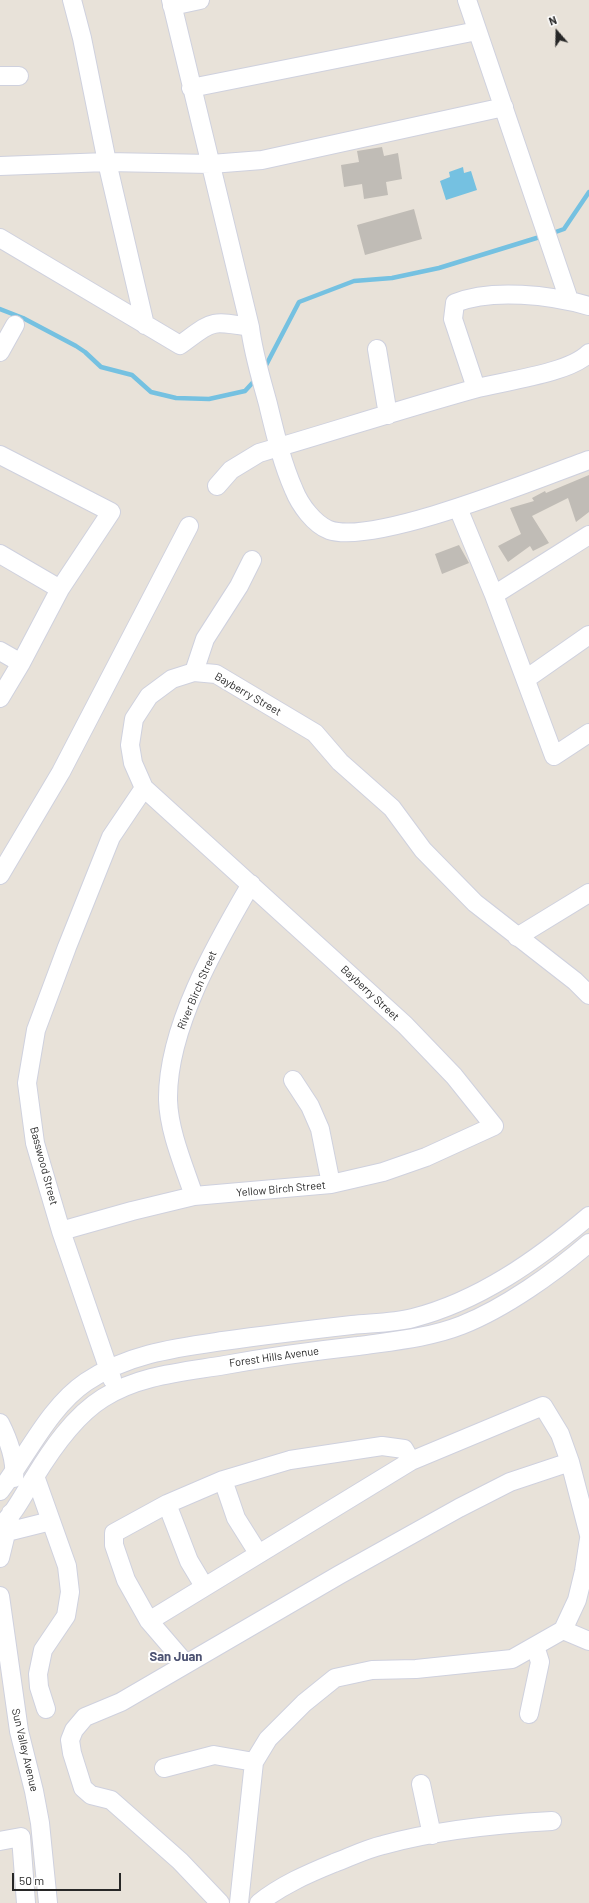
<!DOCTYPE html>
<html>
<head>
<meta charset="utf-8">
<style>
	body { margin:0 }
	#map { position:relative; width:589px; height:1903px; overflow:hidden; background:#e8e2d9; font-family:Barlow,sans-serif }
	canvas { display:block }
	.north { position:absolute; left:537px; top:12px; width:40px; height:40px; -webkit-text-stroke:3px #fff; paint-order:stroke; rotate:340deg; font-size:11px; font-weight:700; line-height:16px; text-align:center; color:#272727 }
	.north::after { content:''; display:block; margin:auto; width:14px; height:18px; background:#272727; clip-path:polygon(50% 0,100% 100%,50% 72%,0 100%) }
	.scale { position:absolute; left:12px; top:1873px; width:109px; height:18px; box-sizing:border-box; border:2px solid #272727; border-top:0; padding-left:5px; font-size:12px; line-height:14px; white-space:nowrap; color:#272727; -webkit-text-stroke:3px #fff; paint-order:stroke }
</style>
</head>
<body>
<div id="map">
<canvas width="589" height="1903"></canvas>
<div class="north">N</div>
<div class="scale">50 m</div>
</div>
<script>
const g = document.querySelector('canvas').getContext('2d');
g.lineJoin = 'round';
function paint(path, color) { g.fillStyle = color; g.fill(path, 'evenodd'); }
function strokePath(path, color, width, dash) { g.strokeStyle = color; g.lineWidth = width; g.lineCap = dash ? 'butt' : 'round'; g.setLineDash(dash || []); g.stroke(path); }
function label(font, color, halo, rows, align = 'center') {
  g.font = font + ' Barlow,sans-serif'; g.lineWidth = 4; g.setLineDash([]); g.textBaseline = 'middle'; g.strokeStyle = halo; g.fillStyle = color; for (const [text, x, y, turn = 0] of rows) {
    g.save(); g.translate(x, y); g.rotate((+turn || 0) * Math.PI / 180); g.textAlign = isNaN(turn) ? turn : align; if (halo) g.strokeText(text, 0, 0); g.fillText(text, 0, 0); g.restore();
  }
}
const water = new Path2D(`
	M463,167L464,173L471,171L477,190L446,200L440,181L450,177L449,172Z`);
const stream = new Path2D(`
	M550,234L564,229L589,192
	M0,309L23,318L76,346L85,352L101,367L132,375L151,392L176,398L209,399L245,391L256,379
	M263,371L299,302L354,281L392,278L439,268L543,236`);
const building = new Path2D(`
	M382,147L384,156L398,153L402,179L386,182L388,195L364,199L362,184L344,187L341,165L359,162L357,151Z
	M414,209L422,239L365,255L357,225Z
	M589,475V512L576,522L568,498L532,516L549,543L533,551L530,546L508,562L498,546L521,534L510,508L534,501L532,498L545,491L546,493Z
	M459,545L469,563L442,574L435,554Z`);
const minor = new Path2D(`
	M72,0L82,38L107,162L145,325
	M171,0L250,327C253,353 261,378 268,404C275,433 282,463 294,490C300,505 314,524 329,530C375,546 539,478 589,460
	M467,0L569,300
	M172,6L200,0
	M0,76H19
	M191,88L477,31
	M0,166L107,162L211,164L262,160L504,107
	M0,238L180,345C213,321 209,320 250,327
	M377,349L388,415
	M0,352L15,325
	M476,388L453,319L455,303C492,288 551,295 589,306
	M0,455L111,512L60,589L21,663L0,698
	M217,486L231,470L259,453C331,432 402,409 474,389C503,381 568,374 589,353
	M458,508L494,595L554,756L589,733
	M0,554L60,589
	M494,595L589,535
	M0,651L21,663
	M194,672L205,639L239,586L252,560
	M526,679L589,635
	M0,875L61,772L189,526
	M517,937L589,893
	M293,1080L310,1106L320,1129L331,1184
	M194,1196C184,1166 169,1132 168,1100C167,1028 216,944 251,884
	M61,1231L132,1211L194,1196L331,1184L383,1172L426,1157L494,1126L454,1076L405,1025L144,788L133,763L130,745L134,719L149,696L172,679L194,672L216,674L315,733L340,762L392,808L423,850L475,903L575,981L589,995
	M112,1379L61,1231L35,1143L27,1083L36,1030L67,947L111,837L144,788
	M0,1423C8,1439 16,1460 14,1478
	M35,1476L67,1566L70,1592L66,1616L43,1650L38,1674L39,1687L46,1709
	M223,1480L236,1518L258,1553
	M0,1491C27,1456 49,1407 86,1382C127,1354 175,1348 223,1341C266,1335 308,1330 352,1325C371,1323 394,1323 413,1318C479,1301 537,1260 589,1216
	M167,1504L189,1561L204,1586
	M0,1526C15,1513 23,1495 34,1478C51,1450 74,1416 103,1398C139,1375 183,1372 225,1365C269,1357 313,1351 358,1346C393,1341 429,1338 462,1325C505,1308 554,1273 589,1243
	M7,1532L51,1521
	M0,1558L11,1513
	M0,1596L19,1731L34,1791L40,1823L48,1903
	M149,1621L411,1461L543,1406L560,1434L570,1462L589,1535
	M563,1630L589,1641
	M186,1664L149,1621L126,1580L114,1545V1533L167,1504L223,1480L290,1460L382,1446L404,1449L411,1461
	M529,1714L540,1662L535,1646
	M164,1768L214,1755L254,1762
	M421,1784L432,1835
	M0,1841L21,1837L26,1903
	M220,1903L180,1861L111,1800L91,1795L83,1788L72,1753L70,1740L74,1730L85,1717L121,1702L339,1575L459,1508L510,1482L570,1462
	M239,1903L254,1762L268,1739L304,1703L335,1678L372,1670L416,1669L512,1659L563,1630L577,1600L584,1571L589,1539
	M259,1903C282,1885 307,1874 334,1863C350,1857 366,1849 383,1845C437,1830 496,1824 552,1821`);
const streetNames = [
	["Bayberry Street",248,694,30],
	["River Birch Street",197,990,-67],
	["Bayberry Street",370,993,43],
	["Basswood Street",44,1166,75],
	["Yellow Birch Street",281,1189,-5],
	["Forest Hills Avenue",274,1357,-8],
	["Sun Valley Avenue",25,1750,77]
];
const quarterNames = [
	["San Juan",176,1657]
];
paint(water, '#75c1e1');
strokePath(stream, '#75c1e1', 4.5);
paint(building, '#c0bcb6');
strokePath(minor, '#cfd1de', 20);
strokePath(minor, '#fff', 18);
label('11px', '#272727', '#fff', streetNames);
label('bold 13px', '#4c5272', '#fff', quarterNames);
</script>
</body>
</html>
